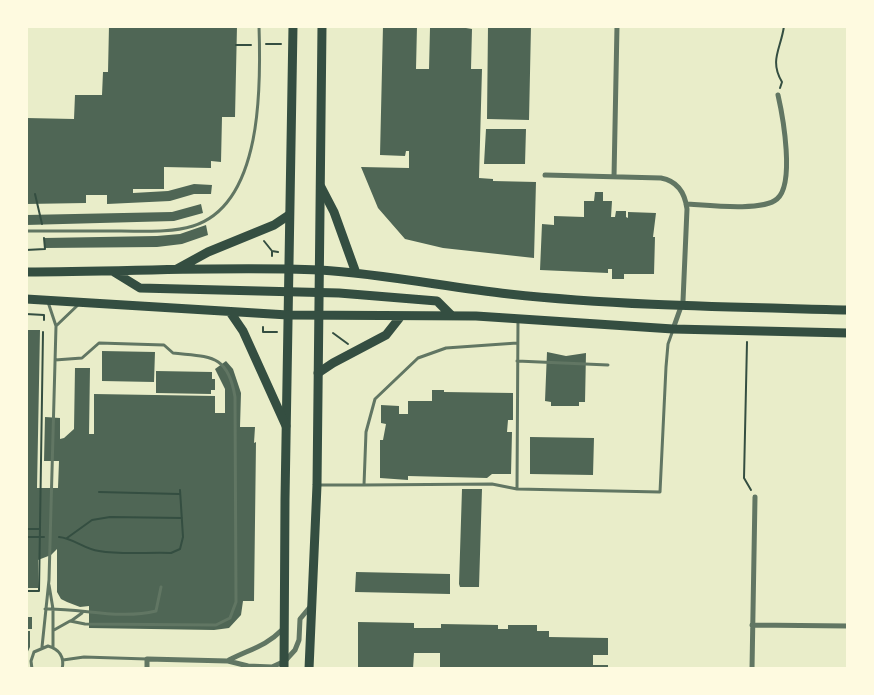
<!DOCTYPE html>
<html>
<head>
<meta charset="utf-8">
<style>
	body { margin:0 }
	#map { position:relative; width:874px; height:695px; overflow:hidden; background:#e9edc9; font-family:"Fira Sans",sans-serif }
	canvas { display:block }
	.frame { position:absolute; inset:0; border:28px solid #fefae0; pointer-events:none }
</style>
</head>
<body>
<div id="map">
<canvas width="874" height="695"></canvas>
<div class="frame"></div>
</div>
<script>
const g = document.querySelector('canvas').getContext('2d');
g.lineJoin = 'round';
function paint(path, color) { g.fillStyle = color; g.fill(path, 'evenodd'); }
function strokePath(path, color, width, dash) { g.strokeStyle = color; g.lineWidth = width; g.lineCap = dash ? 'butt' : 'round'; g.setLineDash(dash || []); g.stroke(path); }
const building = new Path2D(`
	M109,26H237L235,117H222L221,162L211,161V168L164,167V189H133V193L168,191L194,184L212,185L211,194H194L170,201L107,204V195H86V203L26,204V118L74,119L75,95H102L103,72H108Z
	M383,26H417L416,69H429L430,28L466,26V28L472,29L471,69H482L479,178L493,179V181L536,182L534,258L443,248L405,239L378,208L361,167L409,168V151H406L405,156L380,155Z
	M488,26H531L529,120L487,119Z
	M486,129H526L525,164H484Z
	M595,192H603V201H612L611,217H615L616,211H626V217L628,218V212L656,213L653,237H655L654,274H624V279H612V269H608V273L540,270L542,224L554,225V216L584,217V201H594Z
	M201,204L203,213L174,221L26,225V215L172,212Z
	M206,225L208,235L182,244L157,247L44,248V238L157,236L180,234Z
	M26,330H40L37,488H58L59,461H44L45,417L60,418V439L64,438L74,429L75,368H90L89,434H94V394L215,396V413H225V389L215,369L226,361L233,369L241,393L240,427H255L254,443L256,442L254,601H243L241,615L229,628L214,630L89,628V606L80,607L67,602L61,599L57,592V549L51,555L38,560V588H26Z
	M102,351L155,352L154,382L102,381Z
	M547,352L566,356L586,353L585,402H579V406H551V402L545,401Z
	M156,371L212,372V379H215V390H211V394L156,393Z
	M432,390H444V392L513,393V420H508L507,432H512L511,474H492L487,478L408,476V480L380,478V440H383L386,424L381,423V405L399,406V414H408V401H432Z
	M530,437L594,438L593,475L530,474Z
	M462,489H482L479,587H460L459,584Z
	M356,572L450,574V594L355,592Z
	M26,617H32V629H26Z
	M358,622L414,623V628H441V624L498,625V629H508V625H537V631H549V637L608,638V655H593V665H608V669H440V653H414L413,669H358Z
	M26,631H30V647L26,656Z`);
const path = new Path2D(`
	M266,44H281
	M236,45H251
	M780,88L782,82C769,60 781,49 784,26
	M35,194L42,224
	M264,241L272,251
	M26,250L45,249L44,238
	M272,256V251L278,252
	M26,314L44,315V320
	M263,327V332H277
	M333,333L348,344
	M747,342L744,478L751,490
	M99,492L179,494
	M26,529H39
	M26,537H44
	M59,537C73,538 84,549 99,551C122,555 148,552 171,553L180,549L183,537L180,490
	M67,538L92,520L110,517L182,518
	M26,591H39L43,332`);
const service = new Path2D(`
	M26,231C58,231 90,231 121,231C145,231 170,233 193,226C263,204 261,85 259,26
	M56,326L79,304
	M517,361L608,365
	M317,485H364L366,432L375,399L418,358L446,348L517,343
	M364,485L492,484L517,489L660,492L666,367L668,344L673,330
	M517,489L518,319
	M49,585L53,609V648
	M45,609C82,608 119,620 156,611L161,587
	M71,621L82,613
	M54,630L70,621L85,624L216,625L230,618L236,602L235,397C228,353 209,357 173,353L164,345L99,343L82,358L55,360
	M42,647L49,580L56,326L48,302
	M63,660L84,657L147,659
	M32,669L31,661L34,652L48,646C59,649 65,657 62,669`);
const minor = new Path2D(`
	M545,175L661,178C677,181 685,193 687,209L683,301L673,329
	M614,177L617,26
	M686,204C706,205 762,212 777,199C795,184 783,117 778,95
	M752,625L848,626
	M229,660C250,649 265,647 283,629
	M147,669V659L228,661L248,666L272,667L285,661L295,650L299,640L300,619L310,607
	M752,669L755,497`);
const secondary = new Path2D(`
	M284,669L285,499L293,26
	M309,669L317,485L322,26`);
const primary = new Path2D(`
	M321,187L334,212L356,273
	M177,269L208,252L274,225L289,215
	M26,272C124,272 222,266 320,270C384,274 446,287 509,294C621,306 735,307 848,310
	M114,272L140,288L339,293L437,301L452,316
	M26,299L288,315L476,316L673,329L848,333
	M230,312L243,331L286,426
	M318,373L333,363L386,335L401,316`);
paint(building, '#4f6655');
strokePath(path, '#344e41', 2);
strokePath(service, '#617663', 3);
strokePath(minor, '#617663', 5);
strokePath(secondary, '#344e41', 9);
strokePath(primary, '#344e41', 9);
</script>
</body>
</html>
